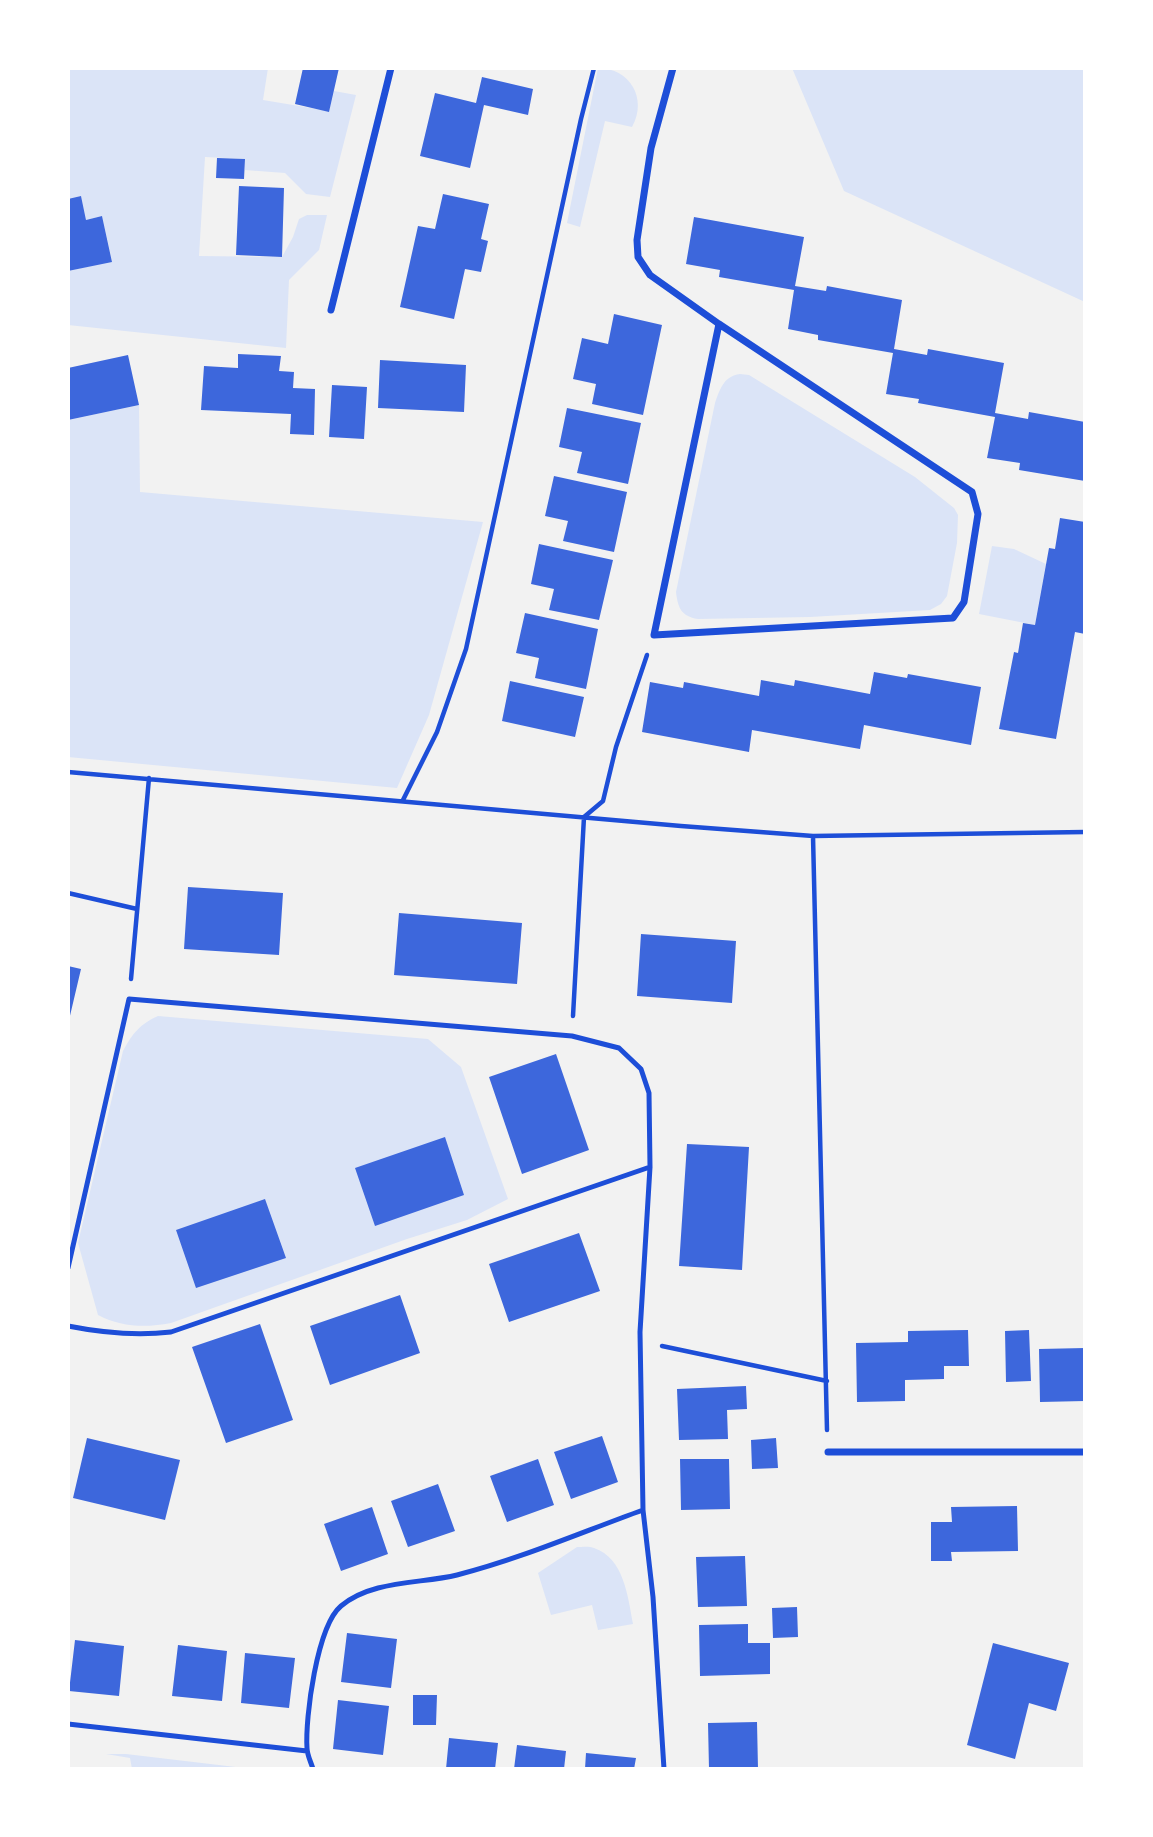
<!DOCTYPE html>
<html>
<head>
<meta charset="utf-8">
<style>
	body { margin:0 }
	#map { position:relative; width:1153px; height:1837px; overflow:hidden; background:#f2f2f2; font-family:Figtree,sans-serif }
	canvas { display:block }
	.frame { position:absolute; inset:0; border:70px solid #fff; pointer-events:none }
</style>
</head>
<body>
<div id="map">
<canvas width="1153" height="1837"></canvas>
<div class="frame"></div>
</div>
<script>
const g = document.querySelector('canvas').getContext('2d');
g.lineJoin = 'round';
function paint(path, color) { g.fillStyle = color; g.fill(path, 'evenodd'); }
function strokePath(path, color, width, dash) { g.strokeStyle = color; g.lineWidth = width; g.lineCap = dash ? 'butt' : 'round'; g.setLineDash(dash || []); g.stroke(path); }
const green = new Path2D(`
	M68,68H268L263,100L329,111L334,91L356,95L330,197L306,194L285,173L245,170V159L205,157L199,256L282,257L293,237L299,219L307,215H327L319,250L289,280L286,348L68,325V271L112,261L102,216L86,220L81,196L68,199Z
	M598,68C630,68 648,99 632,127L605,121L580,227L567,223Z
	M792,68H1085V302L844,191Z
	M740,374L749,375L915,477L954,508L958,515L957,543L947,596L941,604L930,610L810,617L698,619C681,616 678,608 676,592L715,403C720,389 724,376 740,374Z
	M139,405L140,492L483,522L429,715L397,788L68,757V420Z
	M992,546L1014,549L1046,564L1035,625L979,614Z
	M158,1016L428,1039L461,1067L508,1199L467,1220L407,1239L171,1323C145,1328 121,1327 98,1315L78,1243L123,1051C132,1034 140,1024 158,1016Z
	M577,1547C582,1547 590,1546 594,1548C624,1558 628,1597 633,1624L598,1630L592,1605L551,1615L538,1573Z
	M106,1754H126L244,1768L132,1769L130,1758Z`);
const building = new Path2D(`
	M303,68H339L329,112L295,104Z
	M482,77L533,89L528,115L484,105L470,168L420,156L435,93L476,103Z
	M217,158L245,159L244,179L216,178Z
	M239,186L284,188L282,257L236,255Z
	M443,194L489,204L481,239L488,241L481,272L465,269L454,319L400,307L418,226L435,229Z
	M81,196L86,220L102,216L112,262L68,271V199Z
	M694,217L804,237L795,286L826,291L827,286L902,300L894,349L927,355L928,349L1004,363L995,413L1028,419L1029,412L1085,422V481L1019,470L1020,463L987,458L995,417L918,403L919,399L886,394L893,353L818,340V335L788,329L794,290L719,277L720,270L686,264Z
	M614,314L662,325L643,415L592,404L596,384L573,379L582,338L608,344Z
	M238,354L281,356L279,371L294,372L293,388L315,389L314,435L290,434L291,414L201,410L204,366L238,368Z
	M128,355L139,405L68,420V368Z
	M380,360L466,365L464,412L378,408Z
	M332,385L367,387L364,439L329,437Z
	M567,408L641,423L628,484L577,473L582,452L559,447Z
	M554,476L627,492L614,552L563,541L568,521L545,516Z
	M1060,518L1085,522V634L1075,632L1056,739L999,729L1014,652L1018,653L1023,623L1035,625L1049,548L1055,549Z
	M539,544L613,560L599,620L549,610L554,589L531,584Z
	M525,613L598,629L586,689L535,678L539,658L516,653Z
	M874,672L907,678L908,674L981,687L971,745L864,725L860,749L752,730L749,752L642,732L650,682L683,688L684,682L759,696L761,680L794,686L795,680L870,694Z
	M510,681L584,697L575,737L502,721Z
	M188,887L283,893L279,955L184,949Z
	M399,913L522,923L517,984L394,975Z
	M641,934L736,941L732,1003L637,996Z
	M68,966L81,969L69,1020H68Z
	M556,1054L589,1150L522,1174L489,1077Z
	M445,1137L464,1195L375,1226L355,1168Z
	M687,1144L749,1147L742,1270L679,1266Z
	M265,1199L286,1258L196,1288L176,1230Z
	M579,1233L600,1291L509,1322L489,1264Z
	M400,1295L420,1353L330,1385L310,1326Z
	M260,1324L293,1420L226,1443L192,1347Z
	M968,1330L969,1366H944V1379L905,1380V1401L857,1402L856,1343L908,1342V1331Z
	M1029,1330L1031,1381L1006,1382L1005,1331Z
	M1085,1348V1401L1040,1402L1039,1349Z
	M746,1386L747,1409L727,1410L728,1439L679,1440L677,1389Z
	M602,1436L618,1482L571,1499L554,1452Z
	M87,1438L180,1460L165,1520L73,1498Z
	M776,1438L778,1468L752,1469L751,1440Z
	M538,1459L554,1505L507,1522L490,1476Z
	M680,1459H729L730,1509L681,1510Z
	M438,1484L455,1531L408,1547L391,1501Z
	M1017,1506L1018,1551L951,1552L952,1561H931V1522H952L951,1507Z
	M372,1507L388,1554L341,1571L324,1524Z
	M745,1556L747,1606L698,1607L696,1557Z
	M797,1607L798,1637L773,1638L772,1608Z
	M748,1624V1643H770V1674L700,1676L699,1625Z
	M347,1633L397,1639L391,1688L341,1682Z
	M75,1640L124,1646L119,1696L69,1691Z
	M993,1643L1069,1663L1056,1711L1029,1703L1015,1759L967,1745Z
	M178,1645L227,1651L222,1701L172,1696Z
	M245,1653L295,1658L289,1708L241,1703Z
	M413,1695H437L436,1725H413Z
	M338,1700L389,1706L383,1755L333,1749Z
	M757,1722L758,1769H709L708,1723Z
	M449,1738L498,1743L495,1769H446Z
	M517,1745L566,1751L564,1769H514Z
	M586,1753L636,1758L634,1769H585Z`);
const path = new Path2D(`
	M68,772L681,826L813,836L1085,832
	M403,800L437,732L466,649L581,119L594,68
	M813,836L827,1430
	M68,893L137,909
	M131,979L149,778
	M573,1016L584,817L603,801L616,747L647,655
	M662,1346L827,1381`);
const service = new Path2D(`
	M68,1268L129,999L572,1036L619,1048L641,1069L649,1093L650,1167L640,1332L643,1510L653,1597L664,1769
	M68,1326C103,1333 135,1336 171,1332L650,1167
	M68,1724L307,1751
	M313,1769C311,1762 307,1755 307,1748C305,1718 317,1626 341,1606C372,1580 420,1584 457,1575C520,1559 582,1532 643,1510`);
const minor = new Path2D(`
	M673,68L651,148L637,240L638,257L650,275L719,324L972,492L978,514L964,602L953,618L654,635L719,324
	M331,310L391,68
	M828,1452H1085`);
paint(green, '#dbe4f7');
paint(building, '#3d67dc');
strokePath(path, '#1d4ed8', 4.5);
strokePath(service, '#1d4ed8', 5);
strokePath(minor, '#1d4ed8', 7);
</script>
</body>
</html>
